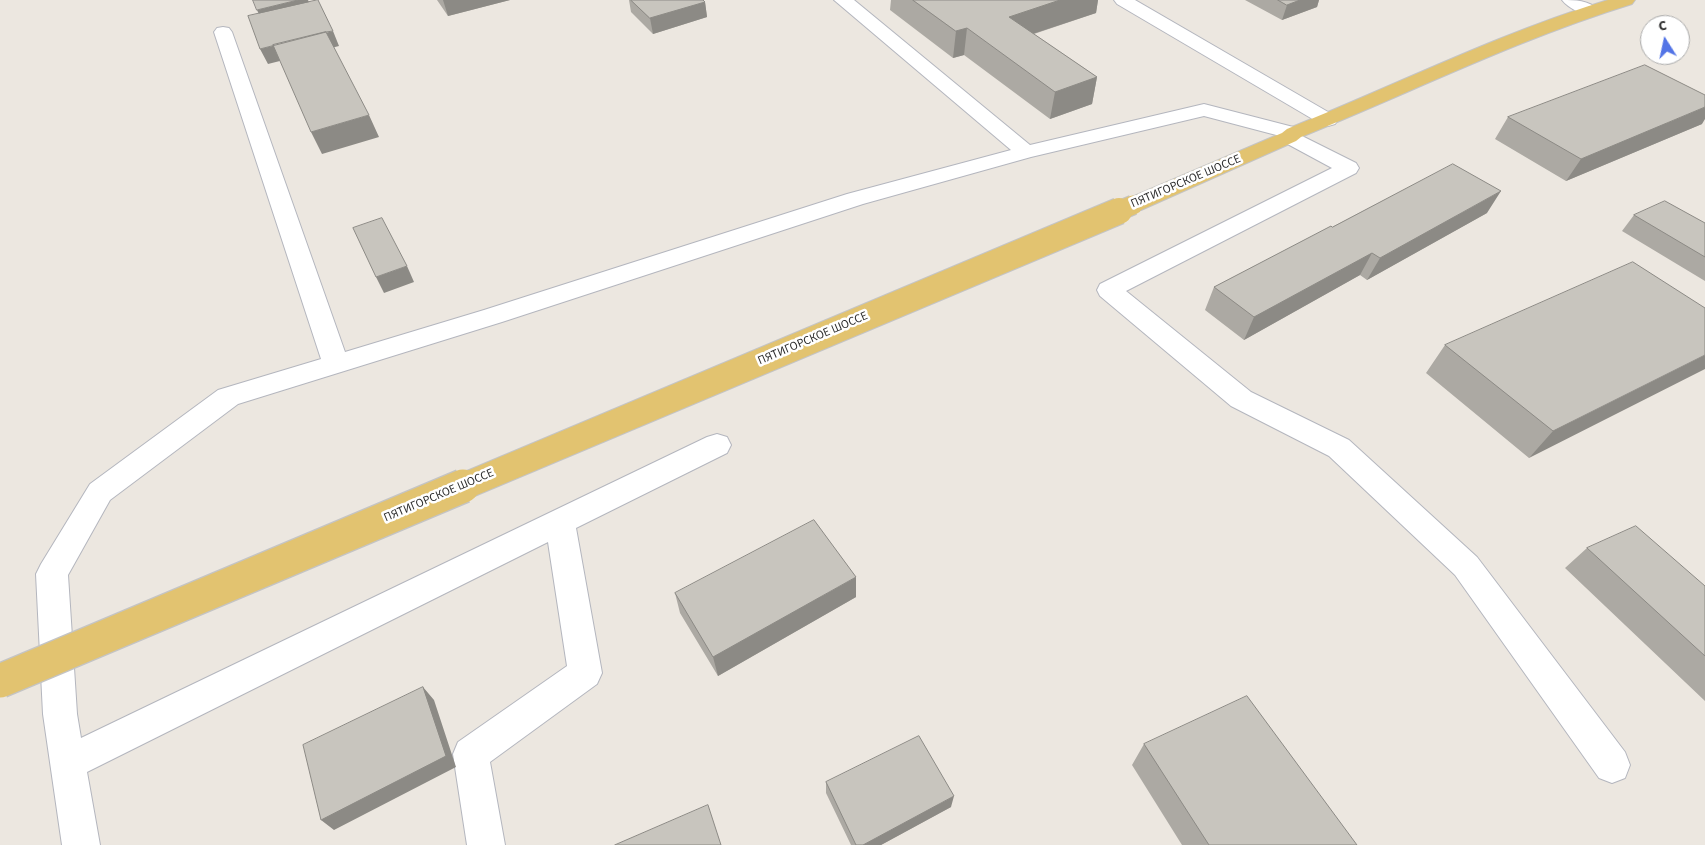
<!DOCTYPE html>
<html>
<head>
<meta charset="utf-8">
<style>
	body { margin:0 }
	#map { position:relative; width:1705px; height:845px; overflow:hidden; background:#ece7e0; font-family:"Source Sans 3",sans-serif }
	canvas { display:block }
	.north { position:absolute; left:1640px; top:15px; width:50px; height:50px; box-sizing:border-box; background:#fff; border:1px solid #ababab; border-radius:50%; rotate:350deg; font-size:14px; font-weight:700; line-height:20px; text-align:center; color:#2c2c2c }
	.north::after { content:''; display:block; margin:auto; width:18px; height:22px; background:#5374e6; clip-path:polygon(50% 0,100% 100%,50% 72%,0 100%) }
</style>
</head>
<body>
<div id="map">
<canvas width="1705" height="845"></canvas>
<div class="north">С</div>
</div>
<script>
const g = document.querySelector('canvas').getContext('2d');
g.lineJoin = 'round';
function strokePath(path, color, width, dash) { g.strokeStyle = color; g.lineWidth = width; g.lineCap = dash ? 'butt' : 'round'; g.setLineDash(dash || []); g.stroke(path); }
function paint(path, color) { g.fillStyle = color; g.fill(path, 'evenodd'); }
function label(font, color, halo, rows, align = 'center') {
  g.font = font + ' "Source Sans 3",sans-serif'; g.lineWidth = 5; g.setLineDash([]); g.textBaseline = 'middle'; g.strokeStyle = halo; g.fillStyle = color; for (const [text, x, y, turn = 0] of rows) {
    g.save(); g.translate(x, y); g.rotate((+turn || 0) * Math.PI / 180); g.textAlign = isNaN(turn) ? turn : align; if (halo) g.strokeText(text, 0, 0); g.fillText(text, 0, 0); g.restore();
  }
}
const minor = new Path2D(`
	M834,0H854L1030,145L1204,104L1301,129L1304,133L1302,136L1356,163L1359,168L1356,173L1126,291L1251,392L1349,440L1477,557L1625,752L1630,765L1625,778L1612,783L1599,778L1455,575L1329,456L1231,406L1100,296L1097,290L1100,284L1332,168L1282,141L1280,136L1204,116L1031,157L863,204L502,322L238,404L110,500L68,575L77,714L81,738L707,437L717,434L727,437L731,445L727,453L576,528L602,673L597,684L490,762L505,845H467L453,754L458,742L567,666L548,542L87,772L100,845H62L43,714L36,574L41,564L90,484L218,390L321,359L214,32L217,28L223,27L229,28L232,32L345,352L484,310L847,194L1011,150Z
	M1114,0H1135L1335,116L1338,120L1335,124L1328,126L1321,124L1117,4Z
	M1562,0C1575,0 1589,0 1598,10L1595,14C1584,16 1569,9 1562,0Z`);
const major = new Path2D(`
	M1608,0H1635L1632,4C1518,39 1412,92 1301,137L1296,141L1141,210L1133,212L1125,210L1122,205L1125,200L1282,133L1287,129C1394,86 1497,34 1608,0Z`);
const majorBridgeFar2 = new Path2D(`
	M1116,212L1133,205`);
const majorBridgeFar1 = new Path2D(`
	M460,488L1119,211`);
const majorBridge = new Path2D(`
	M0,681L463,486`);
const wall = new Path2D(`
	M437,0H510L448,16Z
	M629,0H703L705,2L707,17L653,34L631,12Z
	M891,0H1098L1096,13L1034,34L1097,77L1092,104L1050,119L964,55L953,58L890,10Z
	M1245,0H1319L1317,7L1282,20Z
	M1508,117L1702,124L1566,181L1495,139Z
	M1487,213L1367,280L1360,275L1244,340L1205,310L1214,287L1332,227Z
	M1634,215L1705,223V281L1622,231Z
	M1705,308L1529,458L1426,373L1445,345Z
	M1587,548L1705,586V701L1565,568Z
	M675,593L856,597L718,676L680,613Z
	M1144,744L1357,845H1182L1132,765Z
	M826,782L951,807L881,845H851L826,793Z`);
const shadedWall = new Path2D(`
	M298,0H308L314,13L264,25L257,10Z
	M443,0H510L448,16Z
	M1060,0H1098L1096,13L1005,43L1009,17Z
	M1300,0H1319L1317,7L1282,20L1287,5Z
	M705,2L707,17L653,34L650,18Z
	M967,28L964,55L953,58L956,31Z
	M333,31L339,46L268,64L260,49Z
	M1097,77L1092,104L1050,119L1055,92Z
	M1705,107V119L1702,124L1566,181L1581,159Z
	M369,115L379,137L322,154L311,132Z
	M1501,191L1487,213L1367,280L1380,258Z
	M1372,253L1360,275L1244,340L1254,317Z
	M407,266L414,282L384,293L376,277Z
	M1705,355V369L1529,458L1553,431Z
	M856,577V597L718,676L713,657Z
	M423,687L434,700L456,767L334,830L321,820Z
	M954,796L951,807L881,845H863Z`);
const building = new Path2D(`
	M253,0H298L257,10Z
	M318,0L333,31L326,32L260,49L248,16Z
	M631,0H703L705,2L650,18Z
	M913,0H1060L1009,17L1097,77L1055,92L967,28L956,31Z
	M1278,0H1300L1287,5Z
	M326,32L369,115L311,132L273,45Z
	M1645,65L1705,95V107L1581,159L1508,117Z
	M1453,164L1501,191L1380,258L1372,253L1254,317L1214,287L1331,226L1332,227Z
	M1665,201L1705,223V257L1634,215Z
	M382,218L407,266L376,277L353,228Z
	M1633,262L1705,308V355L1553,431L1445,345Z
	M814,520L856,577L713,657L675,593Z
	M1636,526L1705,586V656L1587,548Z
	M423,687L446,756L321,820L303,745Z
	M1247,696L1357,845H1209L1144,744Z
	M919,736L954,796L863,845H856L826,782Z
	M708,805L721,845H615Z`);
const streetNames = [
	["ПЯТИГОРСКОЕ ШОССЕ",1186,182,-23],
	["ПЯТИГОРСКОЕ ШОССЕ",813,339,-23],
	["ПЯТИГОРСКОЕ ШОССЕ",439,496,-23]
];
strokePath(minor, '#b4b6be', 2);
strokePath(major, '#c4c4c4', 2);
paint(minor, '#fff');
paint(major, '#e2c370');
strokePath(majorBridgeFar2, '#c4c4c4', 21, []);
strokePath(majorBridgeFar1, '#c4c4c4', 28, []);
strokePath(majorBridge, '#c4c4c4', 36, []);
strokePath(majorBridgeFar2, '#e2c370', 19);
strokePath(majorBridgeFar1, '#e2c370', 26);
strokePath(majorBridge, '#e2c370', 33);
paint(wall, '#aca9a3');
paint(shadedWall, '#8c8a85');
paint(building, '#c8c5be');
strokePath(building, '#8c8a85', 1);
label('12px', '#2c2c2c', '#fff', streetNames);
</script>
</body>
</html>
